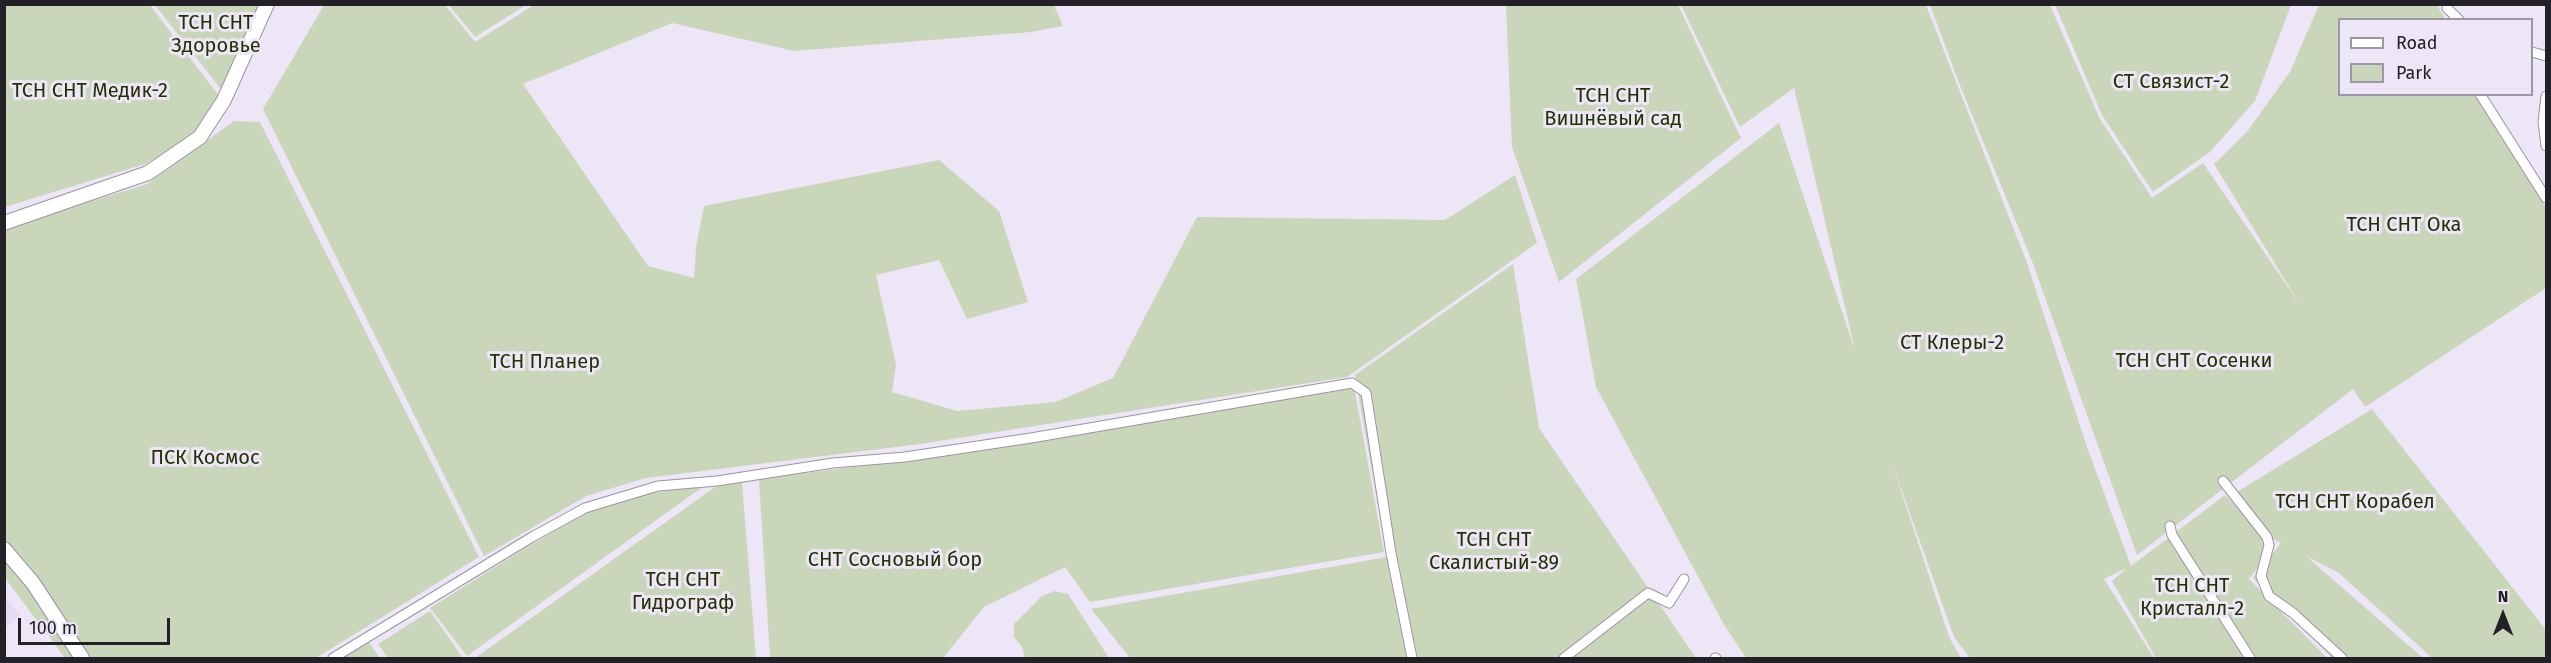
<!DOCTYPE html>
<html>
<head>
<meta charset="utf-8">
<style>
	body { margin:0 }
	#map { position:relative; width:2551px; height:663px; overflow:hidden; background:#ede6f7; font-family:"Fira Sans",sans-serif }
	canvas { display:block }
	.frame { position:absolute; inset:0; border:6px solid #232127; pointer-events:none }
	.legend { position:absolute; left:2338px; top:18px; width:195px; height:78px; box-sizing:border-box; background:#ede6f7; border:2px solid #9c97a4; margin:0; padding:8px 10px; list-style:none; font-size:18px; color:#232127 }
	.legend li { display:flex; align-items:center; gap:12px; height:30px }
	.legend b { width:30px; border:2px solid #9c97a4 }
	.north { position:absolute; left:2473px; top:585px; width:60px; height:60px; -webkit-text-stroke:4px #ede6f7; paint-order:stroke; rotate:0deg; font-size:16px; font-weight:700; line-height:24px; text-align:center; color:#232127 }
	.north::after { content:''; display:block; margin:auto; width:21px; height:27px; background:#232127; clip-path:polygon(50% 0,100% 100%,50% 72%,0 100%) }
	.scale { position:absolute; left:18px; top:618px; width:152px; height:27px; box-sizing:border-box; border:3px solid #232127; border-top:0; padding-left:8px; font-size:18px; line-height:21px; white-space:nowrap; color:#232127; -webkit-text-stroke:4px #ede6f7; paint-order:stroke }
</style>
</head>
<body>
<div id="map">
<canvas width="2551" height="663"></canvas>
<div class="frame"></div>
<ul class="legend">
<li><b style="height:8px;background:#fff"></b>Road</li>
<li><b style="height:16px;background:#cad6ba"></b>Park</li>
</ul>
<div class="north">N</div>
<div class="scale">100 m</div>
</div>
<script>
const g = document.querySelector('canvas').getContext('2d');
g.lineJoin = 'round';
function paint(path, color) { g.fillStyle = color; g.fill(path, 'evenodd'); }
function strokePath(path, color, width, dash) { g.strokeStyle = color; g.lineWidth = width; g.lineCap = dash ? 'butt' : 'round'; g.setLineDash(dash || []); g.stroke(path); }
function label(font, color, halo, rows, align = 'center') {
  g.font = font + ' "Fira Sans",sans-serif'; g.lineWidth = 6; g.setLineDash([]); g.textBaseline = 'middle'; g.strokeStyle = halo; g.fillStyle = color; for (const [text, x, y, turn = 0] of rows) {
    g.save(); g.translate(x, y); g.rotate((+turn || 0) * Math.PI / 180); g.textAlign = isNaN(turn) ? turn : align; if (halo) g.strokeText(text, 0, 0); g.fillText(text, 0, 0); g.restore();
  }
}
const built = new Path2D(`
	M5,598L21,614L5,628Z`);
const green = new Path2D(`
	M5,5H150L219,96L192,138L145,164L5,207Z
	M155,5H262L224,93Z
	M324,5H445L475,42L534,5H1054L1063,26L1031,32L794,51L672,23L523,84L648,266L694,278L696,247L704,206L939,160L999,211L1028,302L967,319L939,260L876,275L896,365L892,392L957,411L1056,402L1113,378L1197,217L1445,220L1515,175L1537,243L1347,377L920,444L646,478L586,496L484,556L263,109Z
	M449,5H526L475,37Z
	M1506,5H1678L1741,138L1559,282L1512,147Z
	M1681,5H1926L2027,263L2087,447L2131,566L2225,495L2275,545L2249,579L2327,658H2156L2112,581L2127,568L2104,579L2154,658H1970L1954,637L1891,460L1949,637L1961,658H1746L1723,623L1596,387L1576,279L1779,123L1855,350L1794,88L1740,127Z
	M1930,5H2050L2100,119L2152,198L2203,163L2299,303L2214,164L2246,133L2290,72L2319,5H2437L2445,19L2340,20V94L2485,95L2546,208V288L2365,407L2353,389L2137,555L2032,261L1961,88Z
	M2055,5V4L2291,5L2255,101L2210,152L2153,192L2102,115Z
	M234,121L260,122L479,557L316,658H65L5,578V228L147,184Z
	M1513,264L1539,428L1696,658H1130L1091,609L1387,557L1355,375Z
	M1354,387L1384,552L1090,602L1065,567L984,607L943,658H770L759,479L1014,446Z
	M2372,409L2546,630V658H2432L2339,573L2306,556L2423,658H2332L2253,578L2281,543L2270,537L2237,492Z
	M742,483L756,658H475L718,485Z
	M701,485L704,486L467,656L430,608L527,547L588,512L639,495Z
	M1055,591L1068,594L1109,658H1025L1022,647L1014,637V624L1042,596Z
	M430,611L463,658H388L378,644Z
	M363,634L380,658H325Z`);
const minor = new Path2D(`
	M2447,8L2459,20
	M2532,52L2546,56
	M2480,94L2546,198
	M2546,96L2543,122L2546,146
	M2223,481L2267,537L2269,545L2261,576L2269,596L2293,613L2342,658
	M2170,526L2172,535L2250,658
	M333,658L532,537L585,508L658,486L717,481L833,463L905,457L1031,438L1352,383L1366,393L1391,553L1412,658
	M1564,658L1648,593L1669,603L1684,579
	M1715,658H1716`);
const secondary = new Path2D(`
	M4,223L148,173L200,137L224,100L267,4
	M4,549L33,583L82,658`);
const parkNames = [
	["ТСН СНТ",216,23],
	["Здоровье",216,46],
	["СТ Связист-2",2171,82],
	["ТСН СНТ Медик-2",90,91],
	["ТСН СНТ",1613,96],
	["Вишнёвый сад",1613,119],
	["ТСН СНТ Ока",2404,225],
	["СТ Клеры-2",1952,343],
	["ТСН СНТ Сосенки",2194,361],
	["ТСН Планер",545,362],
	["ПСК Космос",205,458],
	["ТСН СНТ Корабел",2355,502],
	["ТСН СНТ",1494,540],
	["Скалистый-89",1494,563],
	["СНТ Сосновый бор",895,560],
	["ТСН СНТ",683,580],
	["Гидрограф",683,603],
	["ТСН СНТ",2192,586],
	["Кристалл-2",2192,609]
];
paint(built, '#e6dbf3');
paint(green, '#cad6ba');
strokePath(minor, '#9b94a3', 11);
strokePath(secondary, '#9b94a3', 16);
strokePath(minor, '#fff', 9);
strokePath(secondary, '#fff', 14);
label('20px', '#233200', '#ede6f7', parkNames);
</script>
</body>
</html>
